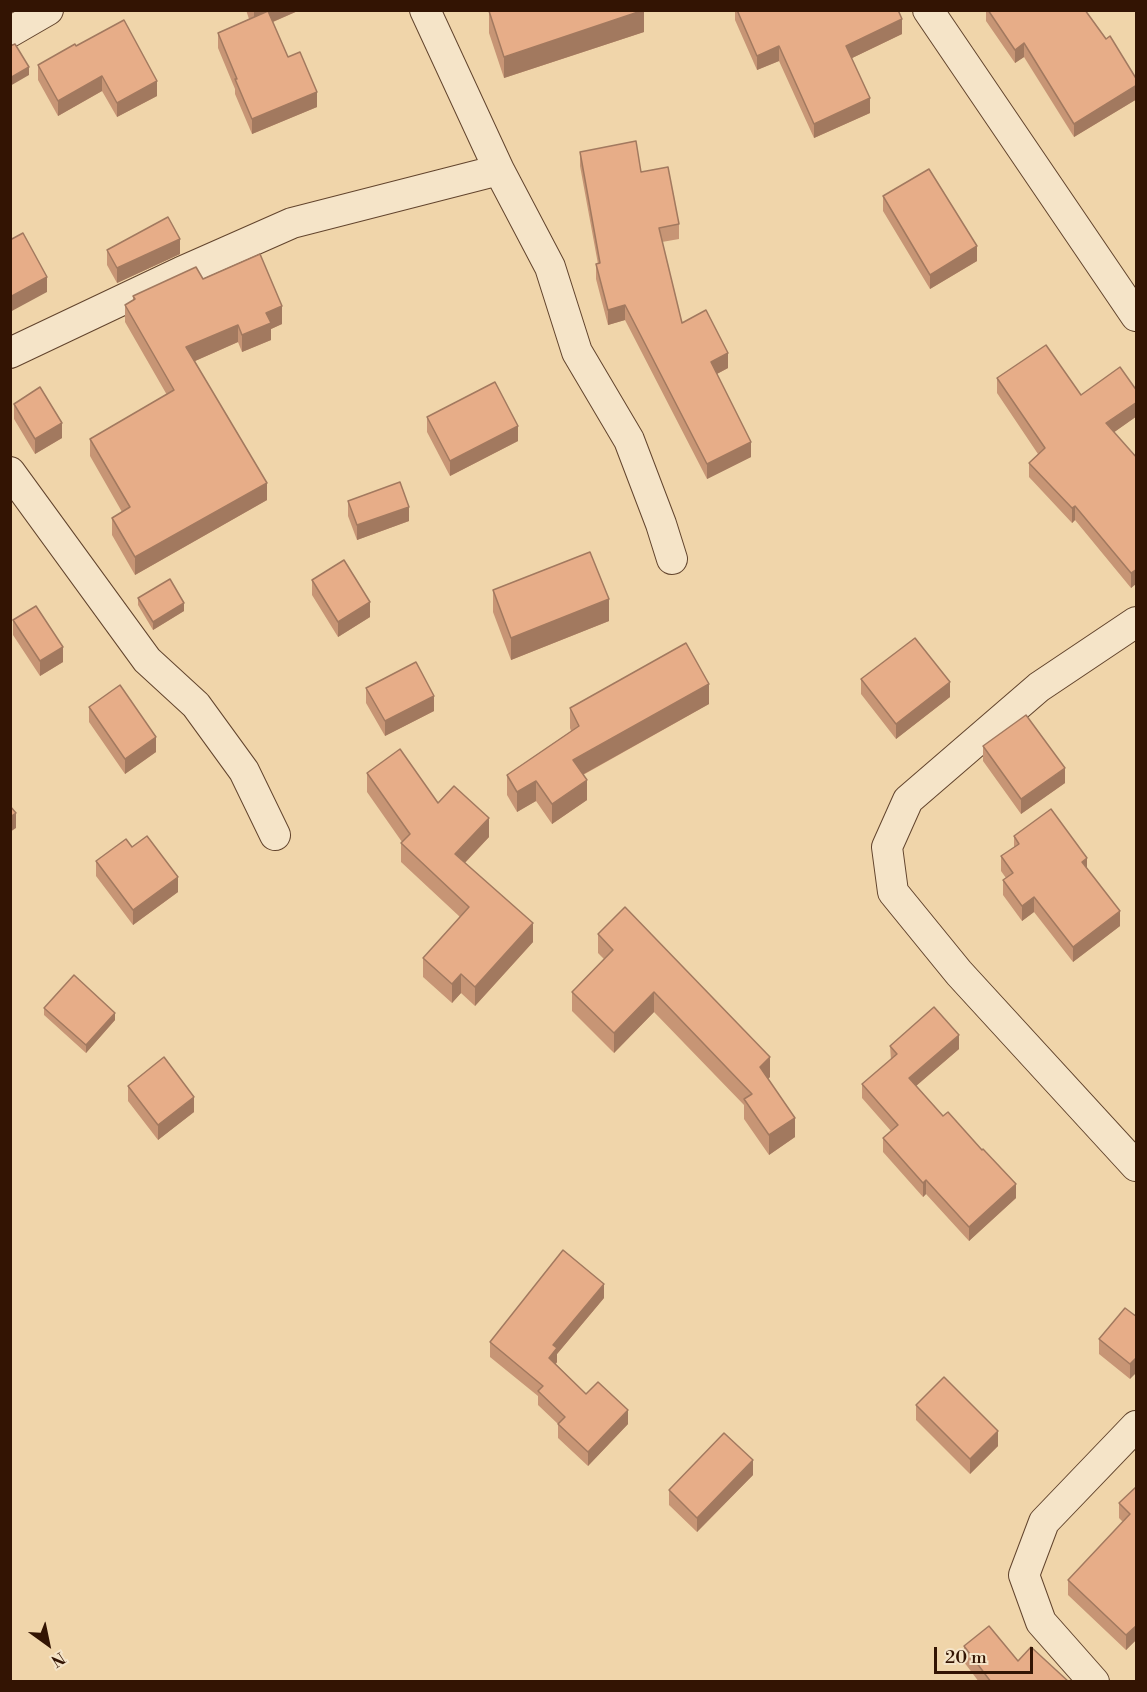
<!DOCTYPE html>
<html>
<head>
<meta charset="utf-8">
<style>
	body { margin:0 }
	#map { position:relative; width:1147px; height:1692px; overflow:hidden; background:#f0d5aa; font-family:"Libre Bodoni",serif }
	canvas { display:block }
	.frame { position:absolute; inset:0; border:12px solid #331403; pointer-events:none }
	.north { position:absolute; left:18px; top:1614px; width:60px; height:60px; -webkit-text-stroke:4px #f5e4c8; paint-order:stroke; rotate:147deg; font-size:16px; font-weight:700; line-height:24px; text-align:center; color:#331403 }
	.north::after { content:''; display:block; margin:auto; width:21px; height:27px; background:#331403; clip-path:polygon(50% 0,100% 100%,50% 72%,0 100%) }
	.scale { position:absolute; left:934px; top:1647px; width:99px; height:27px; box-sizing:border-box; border:3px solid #331403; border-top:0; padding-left:8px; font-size:18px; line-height:21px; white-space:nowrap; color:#331403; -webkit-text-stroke:4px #f5e4c8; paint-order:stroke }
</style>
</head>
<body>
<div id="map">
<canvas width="1147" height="1692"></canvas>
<div class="frame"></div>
<div class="north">N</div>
<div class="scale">20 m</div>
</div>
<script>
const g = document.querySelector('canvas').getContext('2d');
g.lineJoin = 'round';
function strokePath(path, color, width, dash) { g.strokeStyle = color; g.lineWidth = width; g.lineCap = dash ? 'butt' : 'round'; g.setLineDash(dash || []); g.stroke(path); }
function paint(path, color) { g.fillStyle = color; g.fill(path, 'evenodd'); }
const minor = new Path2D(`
	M425,10L499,170L550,267L577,352L629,440L661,524L672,559
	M928,10L1136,316
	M10,32L48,10
	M10,353L181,272L292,223L499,170
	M10,472L147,660L196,705L244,771L275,835
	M1136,622L1039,687L908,800L887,847L893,892L959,973L1136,1166
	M1094,1682L1041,1622L1024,1575L1044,1522L1136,1426`);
const wall = new Path2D(`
	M246,10H300L273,22L288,57L317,107L252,134L235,94V89L218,48V33L249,19Z
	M735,10H898L902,34L852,58L870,113L814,138L779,61L757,70L735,20Z
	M986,10H1085L1137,80V99L1074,137L1024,57L1015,63L986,21Z
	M489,11L644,32L504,78L489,33Z
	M76,46L157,96L117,117L102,91L58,116L38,80V65Z
	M580,152L641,172L679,224V239L662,242L682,323L728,368L717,374L751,457L707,479L625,320L608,325L596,279V264H598L580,166Z
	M883,196L977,261L930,289L883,211Z
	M107,250L180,254L117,283L107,265Z
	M203,279L282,324L271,329V340L242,352L238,342L195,361L267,500L135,575L112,535V518L122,512L90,456V439L167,395L125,322V305L133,300V296Z
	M997,378L1081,395L1137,391V416L1114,432L1137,459V583L1131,588L1075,520L1072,523L1029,477V463L1038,454L997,393Z
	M14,404L62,438L35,454L14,419Z
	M427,417L518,441L450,476L427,432Z
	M348,501L409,521L357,540L348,516Z
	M312,580L370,617L338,637L312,595Z
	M493,590L609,621L511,660L493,612Z
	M138,598L184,611L153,630L138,605Z
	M13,620L63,662L40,676L13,635Z
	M861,679L950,697L896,739L861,694Z
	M366,688L434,711L385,736L366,703Z
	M709,704L583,775L587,800L552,824L536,801L517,812L507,795V775L571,731L570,728V708Z
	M89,707L156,752L125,774L89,722Z
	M983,746L1065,783L1021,814L983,761Z
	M367,773L438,803L489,837L465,863L533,942L475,1006L461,993L452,1003L423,977V958L460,917L401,862V843L402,842L367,792Z
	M1014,836L1087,869L1120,926L1073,962L1034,912L1022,921L1003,895V880L1006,878L1001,871V856L1014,847Z
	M132,847L178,892L133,925L96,876V861Z
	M598,934L770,1077L768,1079L795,1137L769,1155L744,1119V1105L654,1012L614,1053L572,1011V992L604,959L598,953Z
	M44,1008L115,1020L86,1053L44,1015Z
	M890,1046L959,1049L916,1086L1016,1198L969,1241L926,1194L923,1197L883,1152V1138L891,1131L862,1098V1084L891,1060Z
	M128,1086L194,1112L158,1140L128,1101Z
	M604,1298L557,1354V1362L556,1364L586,1394L628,1424L588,1466L558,1438V1424L538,1405V1396L490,1357V1342Z
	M1137,1317L1130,1379L1099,1354V1339Z
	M916,1405L998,1446L970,1474L916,1420Z
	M753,1475L697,1532L669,1505V1490Z
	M1137,1486V1639L1126,1650L1068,1595V1580L1123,1522L1119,1518V1503Z
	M964,1646L1018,1661L1069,1682H979L964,1662Z`);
const shadedWall = new Path2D(`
	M254,10H300L254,30Z
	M644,10V32L504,78V57Z
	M902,19V34L846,61V46Z
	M1024,43V57L1015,63V50Z
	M779,46V61L757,70V56Z
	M29,67V75L10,86V78Z
	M102,76V91L58,116V101Z
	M157,81V96L117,117V103Z
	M1137,85V99L1074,137V124Z
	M317,92V107L252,134V119Z
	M870,98V113L814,138V124Z
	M12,177V196L10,197V178Z
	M180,239V254L117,283V268Z
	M977,246V261L930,289V275Z
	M47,277V292L10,312V297Z
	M625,305V320L608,325V310Z
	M282,306V324L271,329V340L242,352V335L266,313Z
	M238,325V342L186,365V347Z
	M728,353V368L711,377V362Z
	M1137,402V416L1106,438V423Z
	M62,423V438L35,454V439Z
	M518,426V441L450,476V461Z
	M751,442V457L707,479V464Z
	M267,483V500L135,575V557Z
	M1075,506V520L1072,523V508Z
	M409,507V521L357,540V525Z
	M1137,569V583L1131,588V573Z
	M609,599V621L511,660V638Z
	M370,602V617L338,637V622Z
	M184,603V611L153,630V622Z
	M63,647V662L40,676V661Z
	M950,682V697L896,739V724Z
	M709,684V704L573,780V760Z
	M434,696V711L385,736V721Z
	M156,737V752L125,774V759Z
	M1065,768V783L1021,814V799Z
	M587,780V800L552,824V804Z
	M536,781V801L517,812V792Z
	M16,813V828L10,832V817Z
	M489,818V837L455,873V854Z
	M1087,858V873L1082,862Z
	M178,877V892L133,925V910Z
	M1034,897V912L1022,921V906Z
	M1120,911V926L1073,962V947Z
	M533,923V942L475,1006V987Z
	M461,974V993L452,1003V984Z
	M654,992V1012L614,1053V1033Z
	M115,1013V1020L86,1053V1045Z
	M959,1035V1049L909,1092V1078Z
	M770,1057V1077L760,1087V1067Z
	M194,1097V1112L158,1140V1125Z
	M795,1118V1137L769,1155V1135Z
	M926,1180V1194L923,1197V1183Z
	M1016,1184V1198L969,1241V1227Z
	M604,1284V1298L557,1354V1362L549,1372V1358L553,1345Z
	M1137,1357V1372L1130,1379V1364Z
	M628,1410V1424L588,1466V1452Z
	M998,1431V1446L970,1474V1459Z
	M753,1460V1475L697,1532V1518Z
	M1137,1625V1639L1126,1650V1635Z`);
const building = new Path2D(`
	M491,10H644L504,57L489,11Z
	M737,10H898L902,19L846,46L870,98L814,124L779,46L757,56Z
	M988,10H1085L1106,39L1110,36L1137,80V85L1074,124L1024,43L1015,50Z
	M268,11L288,57L300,52L317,92L252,119L235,79H237L218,33Z
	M124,20L157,81L117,103L102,76L58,101L38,65L75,44L76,46Z
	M15,44L29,67L10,78V46Z
	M636,141L641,172L668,167L679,224L659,228L682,323L706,310L728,353L711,362L751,442L707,464L625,305L608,310L596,264L600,263L580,152Z
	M929,169L977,246L930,275L883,196Z
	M168,217L180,239L117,268L107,250Z
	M23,233L47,277L10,297V240Z
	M260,254L282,306L266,313L271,323L242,335L238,325L186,347L267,483L135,557L112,518L130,507L90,439L174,390L125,305L135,299L133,296L196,267L203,279Z
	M1046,345L1081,395L1120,367L1137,391V402L1106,423L1137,458V569L1131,573L1075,506L1072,508L1029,463L1045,448L997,378Z
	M495,382L518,426L450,461L427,417Z
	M40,387L62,423L35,439L14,404Z
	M400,482L409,507L357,525L348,501Z
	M590,552L609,599L511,638L493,590Z
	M344,560L370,602L338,622L312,580Z
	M170,579L184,603L153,622L138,598Z
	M36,606L63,647L40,661L13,620Z
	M915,638L950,682L896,724L861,679Z
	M686,643L709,684L573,760L587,780L552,804L536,781L517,792L507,775L579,726L570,708Z
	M416,662L434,696L385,721L366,688Z
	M120,685L156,737L125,759L89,707Z
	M1026,715L1065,768L1021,799L983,746Z
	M400,749L438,803L454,786L489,818L455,854L533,923L475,987L461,974L452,984L423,958L469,907L401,843L410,834L367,773Z
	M10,806L16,813L10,817Z
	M1051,809L1087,858L1082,862L1120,911L1073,947L1034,897L1022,906L1003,880L1013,873L1001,856L1019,844L1014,836Z
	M147,836L178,877L133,910L96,861L126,839L132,847Z
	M625,907L770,1057L760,1067L795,1118L769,1135L744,1099L752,1094L654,992L614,1033L572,992L613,950L598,934Z
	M74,975L115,1013L86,1045L44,1008Z
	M934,1007L959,1035L909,1078L943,1116L948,1112L982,1150L983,1149L1016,1184L969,1227L926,1180L923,1183L883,1138L898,1125L862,1084L897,1054L890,1046Z
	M164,1057L194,1097L158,1125L128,1086Z
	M563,1250L604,1284L553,1345L557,1348L549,1358L586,1394L598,1382L628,1410L588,1452L558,1424L565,1417L538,1391L543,1386L490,1342Z
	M1125,1308L1137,1317V1357L1130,1364L1099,1339Z
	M944,1377L998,1431L970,1459L916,1405Z
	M724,1433L753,1460L697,1518L669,1490Z
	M1137,1486V1625L1126,1635L1068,1580L1130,1514L1119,1503Z
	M989,1626L1018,1661L1031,1647L1069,1682H991L964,1646Z`);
strokePath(minor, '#62442d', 32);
strokePath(minor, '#f5e4c8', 30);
paint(wall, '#c79575');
paint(shadedWall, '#a2795f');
paint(building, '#e7ad88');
strokePath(building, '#a2795f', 1.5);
</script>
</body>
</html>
